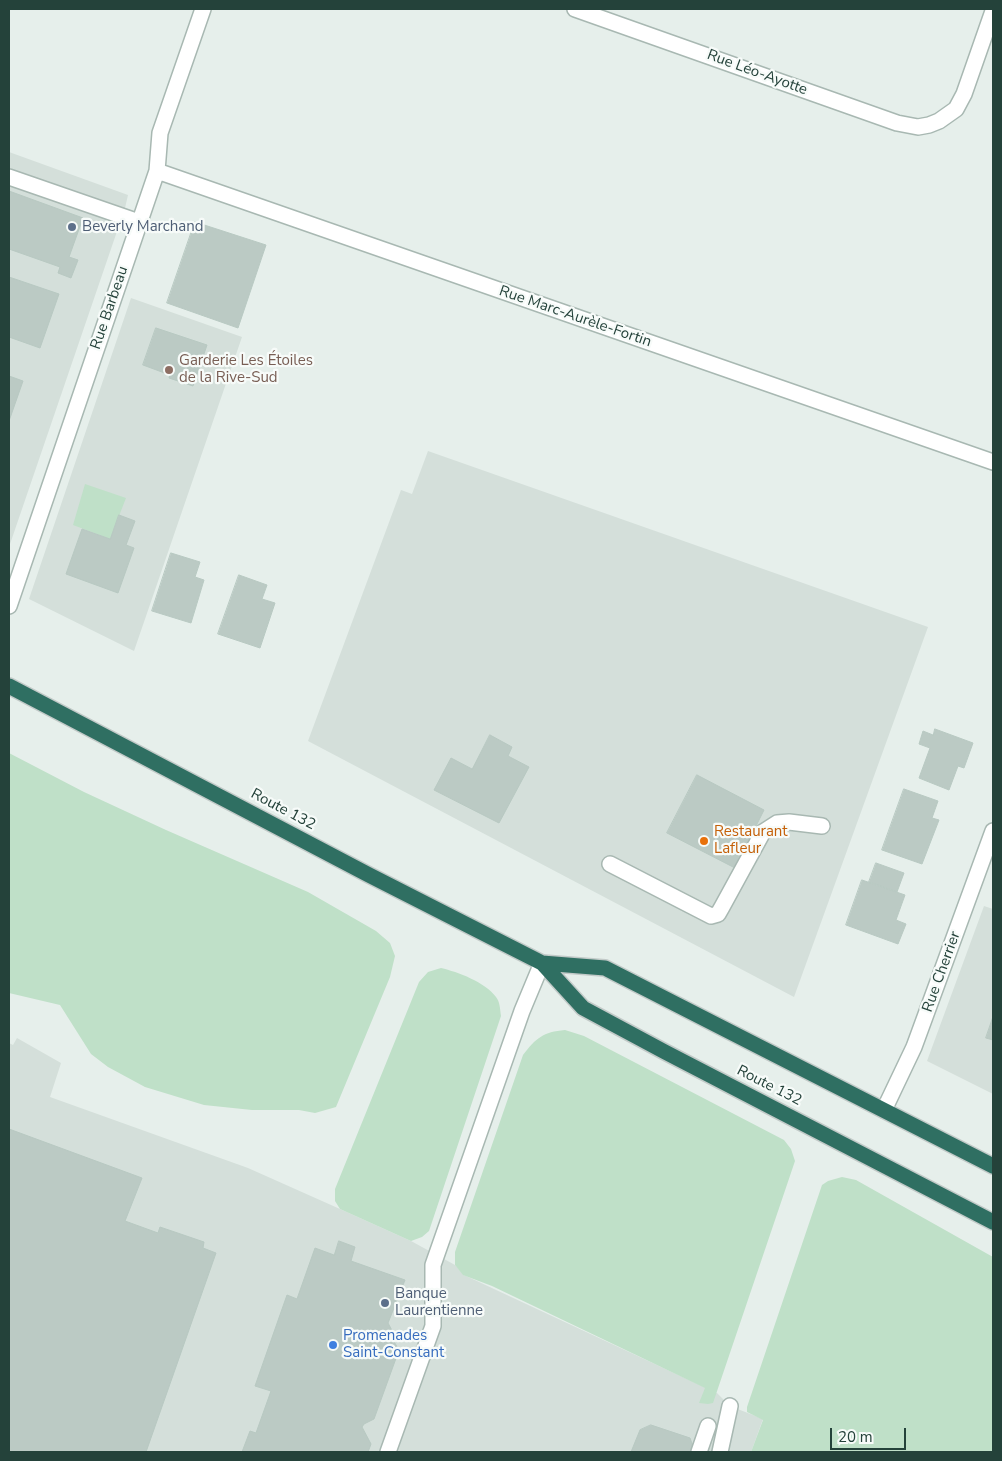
<!DOCTYPE html>
<html>
<head>
<meta charset="utf-8">
<style>
	body { margin:0 }
	#map { position:relative; width:1002px; height:1461px; overflow:hidden; background:#e6efeb; font-family:"Nunito Sans",sans-serif }
	canvas { display:block }
	.frame { position:absolute; inset:0; border:10px solid #24423a; pointer-events:none }
	.scale { position:absolute; left:830px; top:1428px; width:76px; height:22px; box-sizing:border-box; border:2px solid #24423a; border-top:0; padding-left:6px; font-size:15px; line-height:18px; white-space:nowrap; color:#24423a; -webkit-text-stroke:4px #f7fbf9; paint-order:stroke }
</style>
</head>
<body>
<div id="map">
<canvas width="1002" height="1461"></canvas>
<div class="frame"></div>
<div class="scale">20 m</div>
</div>
<script>
const g = document.querySelector('canvas').getContext('2d');
g.lineJoin = 'round';
function paint(path, color) { g.fillStyle = color; g.fill(path, 'evenodd'); }
function strokePath(path, color, width, dash) { g.strokeStyle = color; g.lineWidth = width; g.lineCap = dash ? 'butt' : 'round'; g.setLineDash(dash || []); g.stroke(path); }
function label(font, color, halo, rows, align = 'center') {
  g.font = font + ' "Nunito Sans",sans-serif'; g.lineWidth = 4.5; g.setLineDash([]); g.textBaseline = 'middle'; g.strokeStyle = halo; g.fillStyle = color; for (const [text, x, y, turn = 0] of rows) {
    g.save(); g.translate(x, y); g.rotate((+turn || 0) * Math.PI / 180); g.textAlign = isNaN(turn) ? turn : align; if (halo) g.strokeText(text, 0, 0); g.fillText(text, 0, 0); g.restore();
  }
}
const built = new Path2D(`
	M9,152L128,195L125,208L9,547Z
	M131,298L242,337L134,651L29,599Z
	M428,451L928,627L794,997L308,741L401,490L412,494Z
	M984,906L993,909V1094L927,1061Z
	M17,1038L61,1063L50,1097L248,1168L340,1209L411,1241L455,1265L464,1275L717,1393L730,1406L763,1419L751,1452H9V1043L13,1045Z`);
const green = new Path2D(`
	M85,484L126,498L110,539L73,525Z
	M9,753L84,792L166,830L308,892L376,931L390,943L395,956L390,977L336,1107L315,1113L299,1110H252L204,1105L145,1087L108,1067L91,1054L60,1005L9,993Z
	M441,968C458,972 485,982 496,997C500,1002 500,1009 501,1016L429,1231L422,1237L411,1241L340,1209L335,1201V1189L419,982L428,972Z
	M565,1030L584,1036L784,1140L791,1149L795,1161L713,1403L708,1404L699,1403L705,1388L492,1286L463,1275L455,1265V1252L523,1055C536,1038 543,1032 565,1030Z
	M842,1177L856,1180L993,1257V1452H751L763,1420L747,1412V1407L822,1185L828,1181Z`);
const building = new Path2D(`
	M9,191L83,218L69,257L78,260L71,278L58,273L60,267L9,249Z
	M195,222L266,245L238,328L167,303Z
	M9,277L59,294L40,348L9,337Z
	M156,328L207,345L193,386L169,378L170,375L143,365Z
	M9,376L23,381L9,421Z
	M119,515L135,521L126,545L134,548L118,593L66,574L82,529L110,539Z
	M171,553L200,562L195,577L204,580L191,623L152,611Z
	M239,575L267,585L262,599L275,603L260,648L218,634Z
	M935,729L973,743L964,768L958,766L949,790L919,778L930,748L919,744L923,731L933,735Z
	M490,735L512,747L508,756L529,767L499,823L434,790L451,758L472,769Z
	M697,775L764,810L735,868L667,833Z
	M904,789L938,801L932,818L939,820L922,864L882,850Z
	M876,863L904,873L897,892L869,882Z
	M862,880L905,895L896,920L906,924L898,944L846,925Z
	M993,1017V1040L986,1038Z
	M9,1129L142,1178L125,1221L158,1233L160,1227L204,1242L203,1248L216,1253L146,1452H9Z
	M339,1241L355,1247L351,1261L405,1280L388,1323L395,1336L393,1340L399,1350L374,1419L364,1424L362,1427L371,1444L368,1452H242L250,1431L256,1433L271,1391L255,1386L287,1295L297,1299L315,1248L334,1255Z
	M651,1425L690,1438L694,1449L693,1452H631L640,1430Z`);
const minor = new Path2D(`
	M575,9L897,123L918,127L929,125L939,121L956,109L964,94L993,11
	M157,171L993,462
	M9,177L139,222
	M9,606L157,171L160,133L203,9
	M610,864L711,916L718,914L722,907L763,832L777,823L789,822L822,826
	M884,1110L914,1047L993,831
	M388,1452L433,1326V1265L522,1011L542,963
	M699,1452L708,1426
	M720,1452L730,1406`);
const highway = new Path2D(`
	M9,686L369,875L542,963L583,1008L665,1052L993,1222
	M542,963L605,968L993,1166`);
const markers = [
	[72,227,5,"#5c6f8a"],
	[169,370,5,"#8d6e63"],
	[704,841,5,"#e8710a"],
	[385,1303,5,"#5c6f8a"],
	[333,1345,5,"#3f7fe0"]
];
const streetNames = [
	["Rue Léo-Ayotte",757,73,20],
	["Rue Barbeau",110,308,-71],
	["Rue Marc-Aurèle-Fortin",575,317,19],
	["Route 132",283,810,28],
	["Rue Cherrier",942,972,-70],
	["Route 132",769,1086,27]
];
const serviceNames = [
	["Beverly Marchand",82,227],
	["Banque",395,1294],
	["Laurentienne",395,1311]
];
const educationNames = [
	["Garderie Les Étoiles",179,361],
	["de la Rive-Sud",179,378]
];
const foodNames = [
	["Restaurant",714,832],
	["Lafleur",714,849]
];
const shopNames = [
	["Promenades",343,1336],
	["Saint-Constant",343,1353]
];
paint(built, '#d4dfda');
paint(green, '#bfe0c8');
paint(building, '#bbcac4');
strokePath(building, '#b8c9c2', 1);
strokePath(minor, '#a8b8b2', 18);
strokePath(highway, '#c2cac8', 18);
strokePath(minor, '#fff', 15);
strokePath(highway, '#2f6f62', 15);
for (const [x, y, r, color] of markers) { const dot = new Path2D(); dot.arc(x, y, r, 0, 2 * Math.PI); g.fillStyle = color; g.fill(dot); strokePath(dot, '#f7fbf9', 2); }
label('15px', '#24423a', '#f7fbf9', streetNames);
label('15px', '#4e5e75', '#f7fbf9', serviceNames, 'left');
label('15px', '#785e54', '#f7fbf9', educationNames, 'left');
label('15px', '#c56008', '#f7fbf9', foodNames, 'left');
label('15px', '#366cbe', '#f7fbf9', shopNames, 'left');
</script>
</body>
</html>
